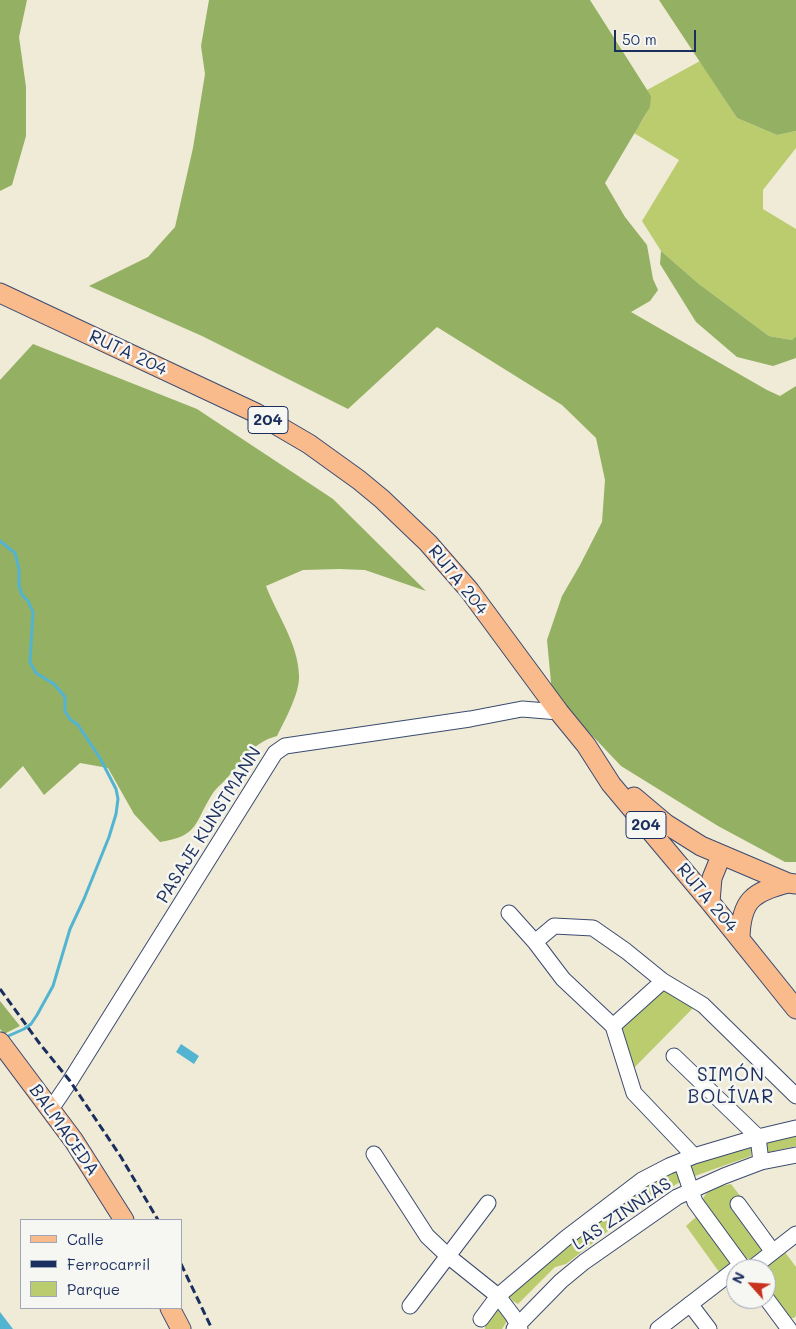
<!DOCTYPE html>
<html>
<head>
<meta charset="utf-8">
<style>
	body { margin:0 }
	#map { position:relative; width:796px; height:1329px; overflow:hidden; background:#efebd7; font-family:Mali,sans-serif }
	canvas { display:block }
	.legend { position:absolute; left:20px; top:1219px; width:162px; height:90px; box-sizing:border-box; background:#f6f6f2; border:1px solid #9ea6b7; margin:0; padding:6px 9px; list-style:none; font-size:15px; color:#1b2f5e }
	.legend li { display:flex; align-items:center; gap:10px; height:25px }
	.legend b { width:25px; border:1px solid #9ea6b7 }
	.north { position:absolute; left:726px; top:1259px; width:50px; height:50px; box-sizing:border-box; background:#f6f6f2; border:1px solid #9ea6b7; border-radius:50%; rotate:296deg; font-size:14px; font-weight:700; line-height:20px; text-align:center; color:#1b2f5e }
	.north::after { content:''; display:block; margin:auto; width:18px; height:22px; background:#c8321e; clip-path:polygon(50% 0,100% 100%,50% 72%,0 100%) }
	.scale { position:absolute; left:614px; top:30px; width:82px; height:22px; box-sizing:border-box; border:2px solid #1b2f5e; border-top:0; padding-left:6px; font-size:15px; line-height:18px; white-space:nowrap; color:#1b2f5e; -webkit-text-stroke:4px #f6f6f2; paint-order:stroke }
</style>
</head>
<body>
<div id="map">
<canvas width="796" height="1329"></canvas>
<ul class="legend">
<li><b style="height:6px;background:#fabb8c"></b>Calle</li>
<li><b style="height:6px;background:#1b2f5e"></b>Ferrocarril</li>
<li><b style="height:14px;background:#bbcc6f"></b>Parque</li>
</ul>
<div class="north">N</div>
<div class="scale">50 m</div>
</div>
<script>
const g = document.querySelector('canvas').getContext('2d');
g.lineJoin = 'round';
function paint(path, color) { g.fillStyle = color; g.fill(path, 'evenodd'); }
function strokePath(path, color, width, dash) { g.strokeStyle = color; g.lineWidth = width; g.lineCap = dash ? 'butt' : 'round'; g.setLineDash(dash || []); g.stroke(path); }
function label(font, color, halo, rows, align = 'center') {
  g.font = font + ' Mali,sans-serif'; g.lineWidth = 5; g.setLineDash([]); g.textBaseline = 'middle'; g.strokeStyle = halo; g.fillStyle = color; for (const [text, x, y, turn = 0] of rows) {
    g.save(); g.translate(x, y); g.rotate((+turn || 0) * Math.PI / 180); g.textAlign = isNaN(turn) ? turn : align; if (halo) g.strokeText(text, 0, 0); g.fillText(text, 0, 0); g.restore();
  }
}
const green = new Path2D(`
	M700,61L737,118L777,135L796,131V148L763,190V209L796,229V336L792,340L769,336L699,284L661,251L642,221L679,160L634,133C642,120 656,105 647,90Z
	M664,987L694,1007L633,1069L620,1028Z
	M796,1133V1146L765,1153L764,1140Z
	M751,1144V1156L692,1177L688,1165Z
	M678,1168L683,1180L622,1219L615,1208L637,1191Z
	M731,1184L741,1197L734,1201L731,1209L764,1249L750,1259H745L702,1203C705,1188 717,1187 731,1184Z
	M606,1216L612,1228L566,1264L555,1267L518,1304L513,1301L508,1295L510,1289Z
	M697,1216L734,1266L722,1276L686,1226Z
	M784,1251L796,1267V1316L794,1318H790L766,1284V1269H758Z
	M495,1307L499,1308L509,1318L502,1329H485V1325Z`);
const forest = new Path2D(`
	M0,0H27L19,37L26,87V136L12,185L0,191Z
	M209,0H590L651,96L650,107L605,183L625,217L647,245L653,279L658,290L650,301L631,312L767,390L780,396L796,386V862H785L718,826L621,766L552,693L547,640L562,596L580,565L602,522L605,480L596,438L562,405L437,327L348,409L202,336L89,286L148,257L175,227L193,148L205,74L201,46Z
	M659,0H796V131L777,135L737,118Z
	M661,251L699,284L769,336L792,340L796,336V358L773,366L737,357L696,322L660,264Z
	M33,344L197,409L333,499L426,591L365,570L339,569L303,570L266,586C277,615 298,643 299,675C300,693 285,720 277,736C251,743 243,761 226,779C222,784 216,788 213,793C194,822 200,836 160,842L134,814L108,768L80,763L44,795L23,766L0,789V380Z
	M0,1001L20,1026L4,1034L0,1029Z`);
const water = new Path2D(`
	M181,1044L199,1056L194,1064L176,1052Z
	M0,1312L13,1329H0Z`);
const stream = new Path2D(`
	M0,541L15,553L19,569V586L22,595L28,601L33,612L30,662L36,673L54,684L65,697V711L70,719L78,725L100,758L116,789L118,799L116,814L109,837L84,899L70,929L53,986L37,1015L31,1024L24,1029L6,1037`);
const minor = new Path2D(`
	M509,913L535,942L563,979L613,1026L634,1093L694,1156
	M535,942L554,926L593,928L626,951L663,981L703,1005L796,1096
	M613,1026L663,981
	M674,1056L758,1137L761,1162
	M51,1109L70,1081L275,753L285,746L470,719L522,709L559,712
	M374,1154L427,1236L448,1256L498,1296L513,1316L520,1329
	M681,1161L695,1202L744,1269
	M738,1204L773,1252
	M751,1269L796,1234
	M766,1298L789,1329
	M690,1304L709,1329
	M410,1306L488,1203
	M481,1319L498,1296L566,1238L642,1180L669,1166L694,1156L758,1137L796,1128
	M514,1329L561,1281L584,1262L677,1197L724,1176L761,1162L796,1155
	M658,1329L741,1265`);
const major = new Path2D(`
	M0,293L256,413L309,444L359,480L382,499L428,543L469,590L559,712L586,745L611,784L710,902L796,1009
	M634,797L666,824L701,846L788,883L796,884
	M710,902L712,878L721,856
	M740,938C741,901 752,892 788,883
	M0,1042L74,1141L124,1220
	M170,1308L181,1329`);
const rail = new Path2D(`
	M0,989L40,1044L70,1081L121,1157L158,1220
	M181,1264L212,1329`);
const shields = [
	[268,420,40],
	[646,825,40]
];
const shieldNames = [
	["204",268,420],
	["204",646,825]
];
const streetNames = [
	["RUTA 204",128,353,25],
	["RUTA 204",458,580,51],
	["PASAJE KUNSTMANN",209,825,-58],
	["RUTA 204",707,898,50],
	["BALMACEDA",64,1130,55],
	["LAS ZINNIAS",622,1214,-34]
];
const neighbourhoodNames = [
	["SIMÓN",731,1075],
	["BOLÍVAR",731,1097]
];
paint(green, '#bbcc6f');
paint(forest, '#94b062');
paint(water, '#52b4d1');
strokePath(stream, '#52b4d1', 3);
strokePath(minor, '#3b4b70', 17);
strokePath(major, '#3b4b70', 21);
strokePath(minor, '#fff', 15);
strokePath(major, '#fabb8c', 19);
strokePath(rail, '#1b2f5e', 3, [8, 4]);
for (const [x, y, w] of shields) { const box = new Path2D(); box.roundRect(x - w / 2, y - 13.5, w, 27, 4); g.fillStyle = '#f6f6f2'; g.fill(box); strokePath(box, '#1b2f5e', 1); }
label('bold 16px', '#1b2f5e', null, shieldNames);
label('18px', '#1b2f5e', '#f6f6f2', streetNames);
g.letterSpacing = '1px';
label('19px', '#1b2f5e', '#f6f6f2', neighbourhoodNames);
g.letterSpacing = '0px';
</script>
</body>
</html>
